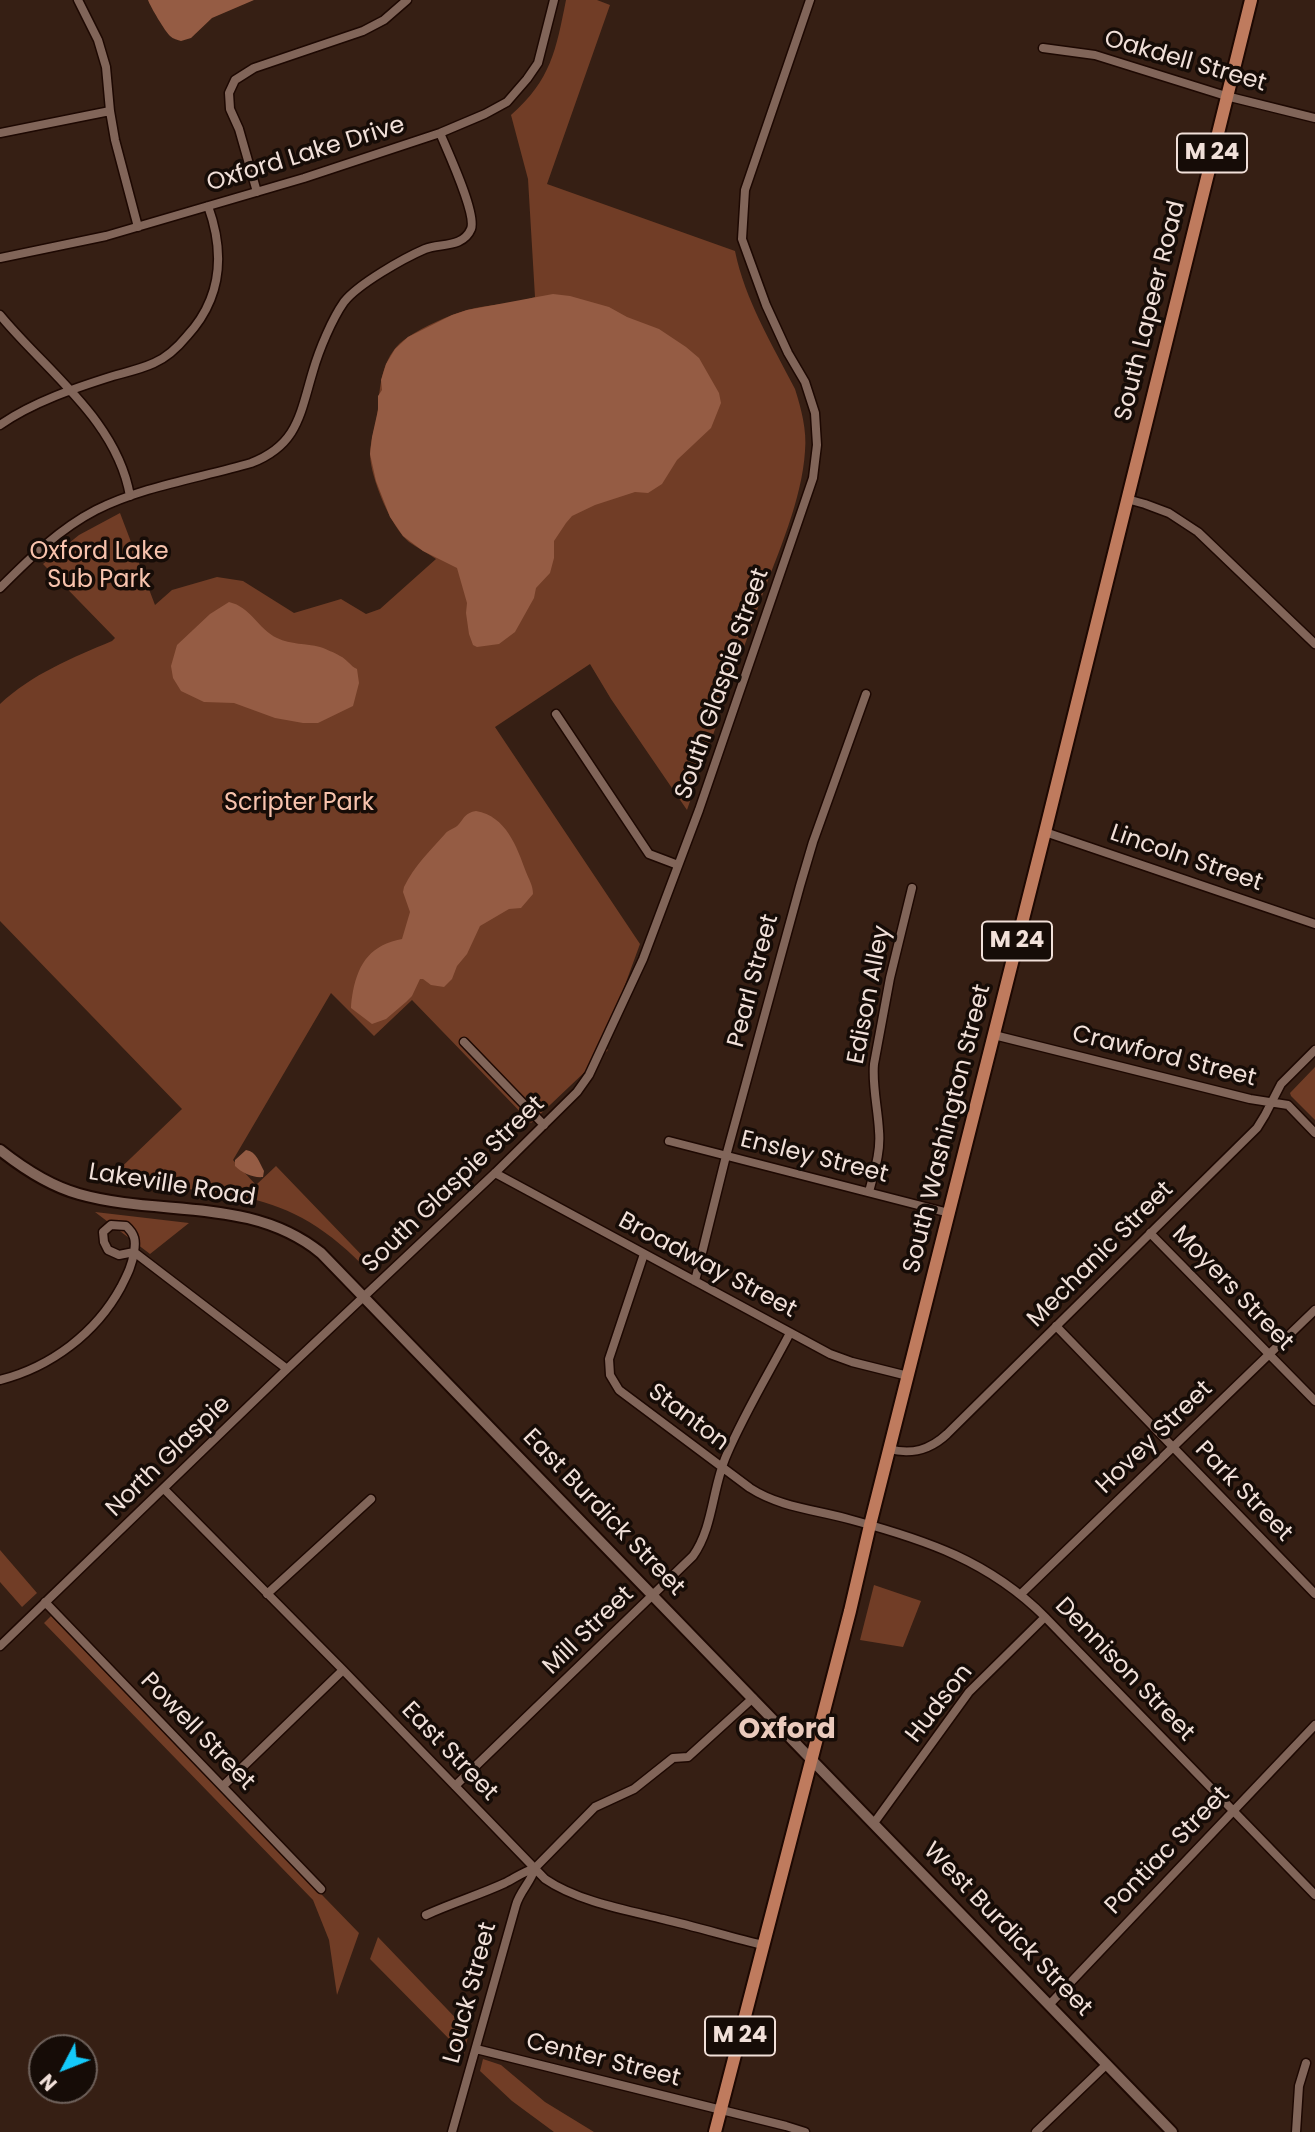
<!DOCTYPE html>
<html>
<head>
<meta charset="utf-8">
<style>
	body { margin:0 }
	#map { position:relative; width:1315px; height:2132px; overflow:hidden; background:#361f14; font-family:Poppins,sans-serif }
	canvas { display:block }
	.north { position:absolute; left:28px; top:2034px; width:70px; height:70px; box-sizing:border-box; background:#160c07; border:2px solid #6e615b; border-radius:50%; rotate:228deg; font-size:19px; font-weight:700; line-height:28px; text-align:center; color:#f1e0d9 }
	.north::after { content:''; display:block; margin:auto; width:24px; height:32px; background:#14cafb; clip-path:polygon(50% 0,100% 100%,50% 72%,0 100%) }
</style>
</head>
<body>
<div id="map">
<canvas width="1315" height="2132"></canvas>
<div class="north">N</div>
</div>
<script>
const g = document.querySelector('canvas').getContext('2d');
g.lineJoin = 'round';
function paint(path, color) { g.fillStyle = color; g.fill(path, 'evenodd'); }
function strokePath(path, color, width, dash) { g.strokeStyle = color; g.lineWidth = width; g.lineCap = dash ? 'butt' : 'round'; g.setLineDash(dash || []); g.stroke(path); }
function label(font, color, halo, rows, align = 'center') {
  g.font = font + ' Poppins,sans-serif'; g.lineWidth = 7; g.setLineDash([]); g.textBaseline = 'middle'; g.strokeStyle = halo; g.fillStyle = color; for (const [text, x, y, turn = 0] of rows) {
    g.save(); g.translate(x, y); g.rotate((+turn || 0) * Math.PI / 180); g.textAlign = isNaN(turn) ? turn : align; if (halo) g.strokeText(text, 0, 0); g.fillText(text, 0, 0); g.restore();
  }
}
const green = new Path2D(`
	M566,0H597L610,5L547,184L735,251C745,300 772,344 795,389C801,408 807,430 805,451C802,500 778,553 761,599C736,669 711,740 687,810L611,699L590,664L495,727L640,944L603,1045L608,1050L531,1123L412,1000L374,1036L331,993L233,1160L256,1185L276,1166L376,1270L371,1274C286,1181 220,1196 107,1181L182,1109L0,921V704C32,674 72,658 112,641L115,638L43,564L79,535L120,513L155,605L172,590L217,577L243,581L294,613L341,599L366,614L380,609L436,559C428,553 417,548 409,542C391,527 371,479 370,455C370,439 377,424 378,408C380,382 383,353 408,337C425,326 447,316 467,310C489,304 513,305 535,297L528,179L511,115C551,80 556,50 566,0Z
	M1315,1067V1120L1291,1096L1290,1093Z
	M95,1212L189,1223L150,1254Z
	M0,1550L37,1593L22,1607L0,1582Z
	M874,1585L921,1601L903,1647L860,1640Z
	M51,1616L359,1933L337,1995L329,1940L313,1900L44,1623Z
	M378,1937L469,2032L464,2054L370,1959Z
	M483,2059L501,2065L545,2102L594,2132H554L512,2101L480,2071Z`);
const water = new Path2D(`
	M148,0H254L212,18L191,38L181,41C178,40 173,39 170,36C165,31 151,8 148,0Z
	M553,294L570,296L609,307L627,317L659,329L686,347L699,358L719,393L721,403L711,428L677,460L662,484L648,493L635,492L595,505L572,516L566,523L554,541V558L550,573L536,588L534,598L515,632L499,644L477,647L473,645L469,634L466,613L467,603L457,568L423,551L403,536L390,517L376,481L370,454L372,437L378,410V396L382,390L381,380L386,364L395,349L408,337L452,315L467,310Z
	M229,602C251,607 258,629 277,638C291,645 306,643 320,647C326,649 335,653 340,656C347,659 350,666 357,669L359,683L353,706L318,723H303L275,718L234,703L204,702L181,691L173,678L171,666L177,645L210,614Z
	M476,811C506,816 517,847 526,872C529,880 533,885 533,894L521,908L509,909L480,926L467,954L457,966L452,979L444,987L431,985L423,979H420L412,996L406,1002L386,1019L372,1024L351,1008C351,1002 352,997 353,991C359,962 371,945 402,939L410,912L403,892L404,887C414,866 430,851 445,834C449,829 455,829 459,824C465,817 465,813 476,811Z
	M246,1150C257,1152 259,1162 264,1171L263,1177C253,1178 242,1173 235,1166V1160Z`);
const street = new Path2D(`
	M78,0L98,40L106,67L110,111L115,140L138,227
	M1043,48L1095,55L1226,96L1315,118
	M0,133L110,111
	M257,192L239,129L230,109L229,93L235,80L254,68L363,31L384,20L407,0
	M0,258L106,236L304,178L440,133L485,114L507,102L527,79L538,63L554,0
	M0,315C46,371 117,420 130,496
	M0,425C33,402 75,388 113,376C127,372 141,369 154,363C168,357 178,347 187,336C222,298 225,253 208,206
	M1127,499L1145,504L1169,513L1198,532L1315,644
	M0,588C29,559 59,529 96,510C144,486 200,478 251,463C298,445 300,414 313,371C319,350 332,319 344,302C358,284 404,258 425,249C440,243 463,248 471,229C477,214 447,150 440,133
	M556,714L649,854L678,865
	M1045,832L1315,924
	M994,1035L1250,1099L1288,1105L1315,1133
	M464,1042L544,1125
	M669,1141L949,1213
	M495,1173L830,1354L852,1362L908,1376
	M869,1192C874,1172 881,1152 879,1131C878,1109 872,1086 874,1064L890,978L912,888
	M1150,1233L1315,1401
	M644,1254L609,1359L610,1375L619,1390L750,1488C781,1508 818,1510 852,1520C926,1540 989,1561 1045,1617L1315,1895
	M695,1281L726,1156L800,886L813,842L866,694
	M1056,1326L1315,1594
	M0,1380C51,1367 96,1333 121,1287C127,1275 132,1266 134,1252L119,1255L108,1250L104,1242L103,1232L111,1225L126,1226C135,1234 136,1241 134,1252L287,1369
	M889,1449C912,1455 930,1450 947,1434L1257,1128L1265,1115L1281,1084L1315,1050
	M164,1489L343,1670L545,1879C577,1901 626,1910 663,1919C697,1927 730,1937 763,1945
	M267,1594L371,1499
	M1021,1594L1315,1310
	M45,1602L321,1889
	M0,1646L287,1369L495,1173L577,1092L589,1075L643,959L699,810L813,478L817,445L815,413L805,382L788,353L766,305L742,239L745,190L810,0
	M223,1786L343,1670
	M455,1786L693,1556C714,1526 712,1487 727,1454C745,1412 769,1373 790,1333
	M874,1823L969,1692L1045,1617
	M426,1915C452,1903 479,1895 505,1883C515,1878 523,1872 535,1868
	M1049,2005L1315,1725
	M476,2049L786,2126L805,2132
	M452,2132L516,1905C520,1891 531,1882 535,1868L595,1807L634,1789L673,1758L688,1757L753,1698
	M1036,2132L1107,2064
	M1296,2132L1299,2086L1306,2063`);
const secondary = new Path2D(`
	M0,1150C24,1169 50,1186 79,1194C160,1217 251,1196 321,1253L1172,2132`);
const primary = new Path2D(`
	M715,2132L850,1611L870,1525L1045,832L1251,0`);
const shields = [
	[1212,153,70],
	[1017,941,70],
	[740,2036,70]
];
const shieldNames = [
	["M 24",1212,153],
	["M 24",1017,941],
	["M 24",740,2036]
];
const streetNames = [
	["Oakdell Street",1185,62,16],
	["Oxford Lake Drive",306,155,-17],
	["South Lapeer Road",1151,311,-76],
	["South Glaspie Street",723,684,-71],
	["Lincoln Street",1186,859,19],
	["Pearl Street",754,981,-75],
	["Edison Alley",870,995,-79],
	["Crawford Street",1164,1057,14],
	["South Washington Street",948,1129,-76],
	["Ensley Street",814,1158,14],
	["South Glaspie Street",454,1185,-44],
	["Lakeville Road",172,1186,9],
	["Mechanic Street",1101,1255,-45],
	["Broadway Street",707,1266,28],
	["Moyers Street",1232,1289,46],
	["Stanton",688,1418,37],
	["Hovey Street",1155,1438,-44],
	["North Glaspie",169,1457,-44],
	["Park Street",1243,1492,46],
	["East Burdick Street",603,1513,46],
	["Mill Street",589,1631,-44],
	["Dennison Street",1124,1670,46],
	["Hudson",940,1704,-52],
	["Powell Street",197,1732,46],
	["East Street",449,1752,46],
	["Pontiac Street",1168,1851,-46],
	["West Burdick Street",1007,1930,46],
	["Louck Street",471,1993,-75],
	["Center Street",603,2061,14]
];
const parkNames = [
	["Oxford Lake",99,553],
	["Sub Park",99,581],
	["Scripter Park",299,804]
];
const quarterNames = [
	["Oxford",787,1731]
];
paint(green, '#713d26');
paint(water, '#955c44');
strokePath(street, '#1d0802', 11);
strokePath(secondary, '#1d0802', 14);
strokePath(primary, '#1d0802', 16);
strokePath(street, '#816559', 8);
strokePath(secondary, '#816559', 10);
strokePath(primary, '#bf7b5e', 12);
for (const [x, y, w] of shields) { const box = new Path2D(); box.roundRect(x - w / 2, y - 19.5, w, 39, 5); g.fillStyle = '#160c07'; g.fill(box); strokePath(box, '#f1e0d9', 2); }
label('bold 23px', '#f1e0d9', null, shieldNames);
label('24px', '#f1e0d9', '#160c07', streetNames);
label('24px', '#f8c3ad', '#160c07', parkNames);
label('bold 28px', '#eacabc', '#160c07', quarterNames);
</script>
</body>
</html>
